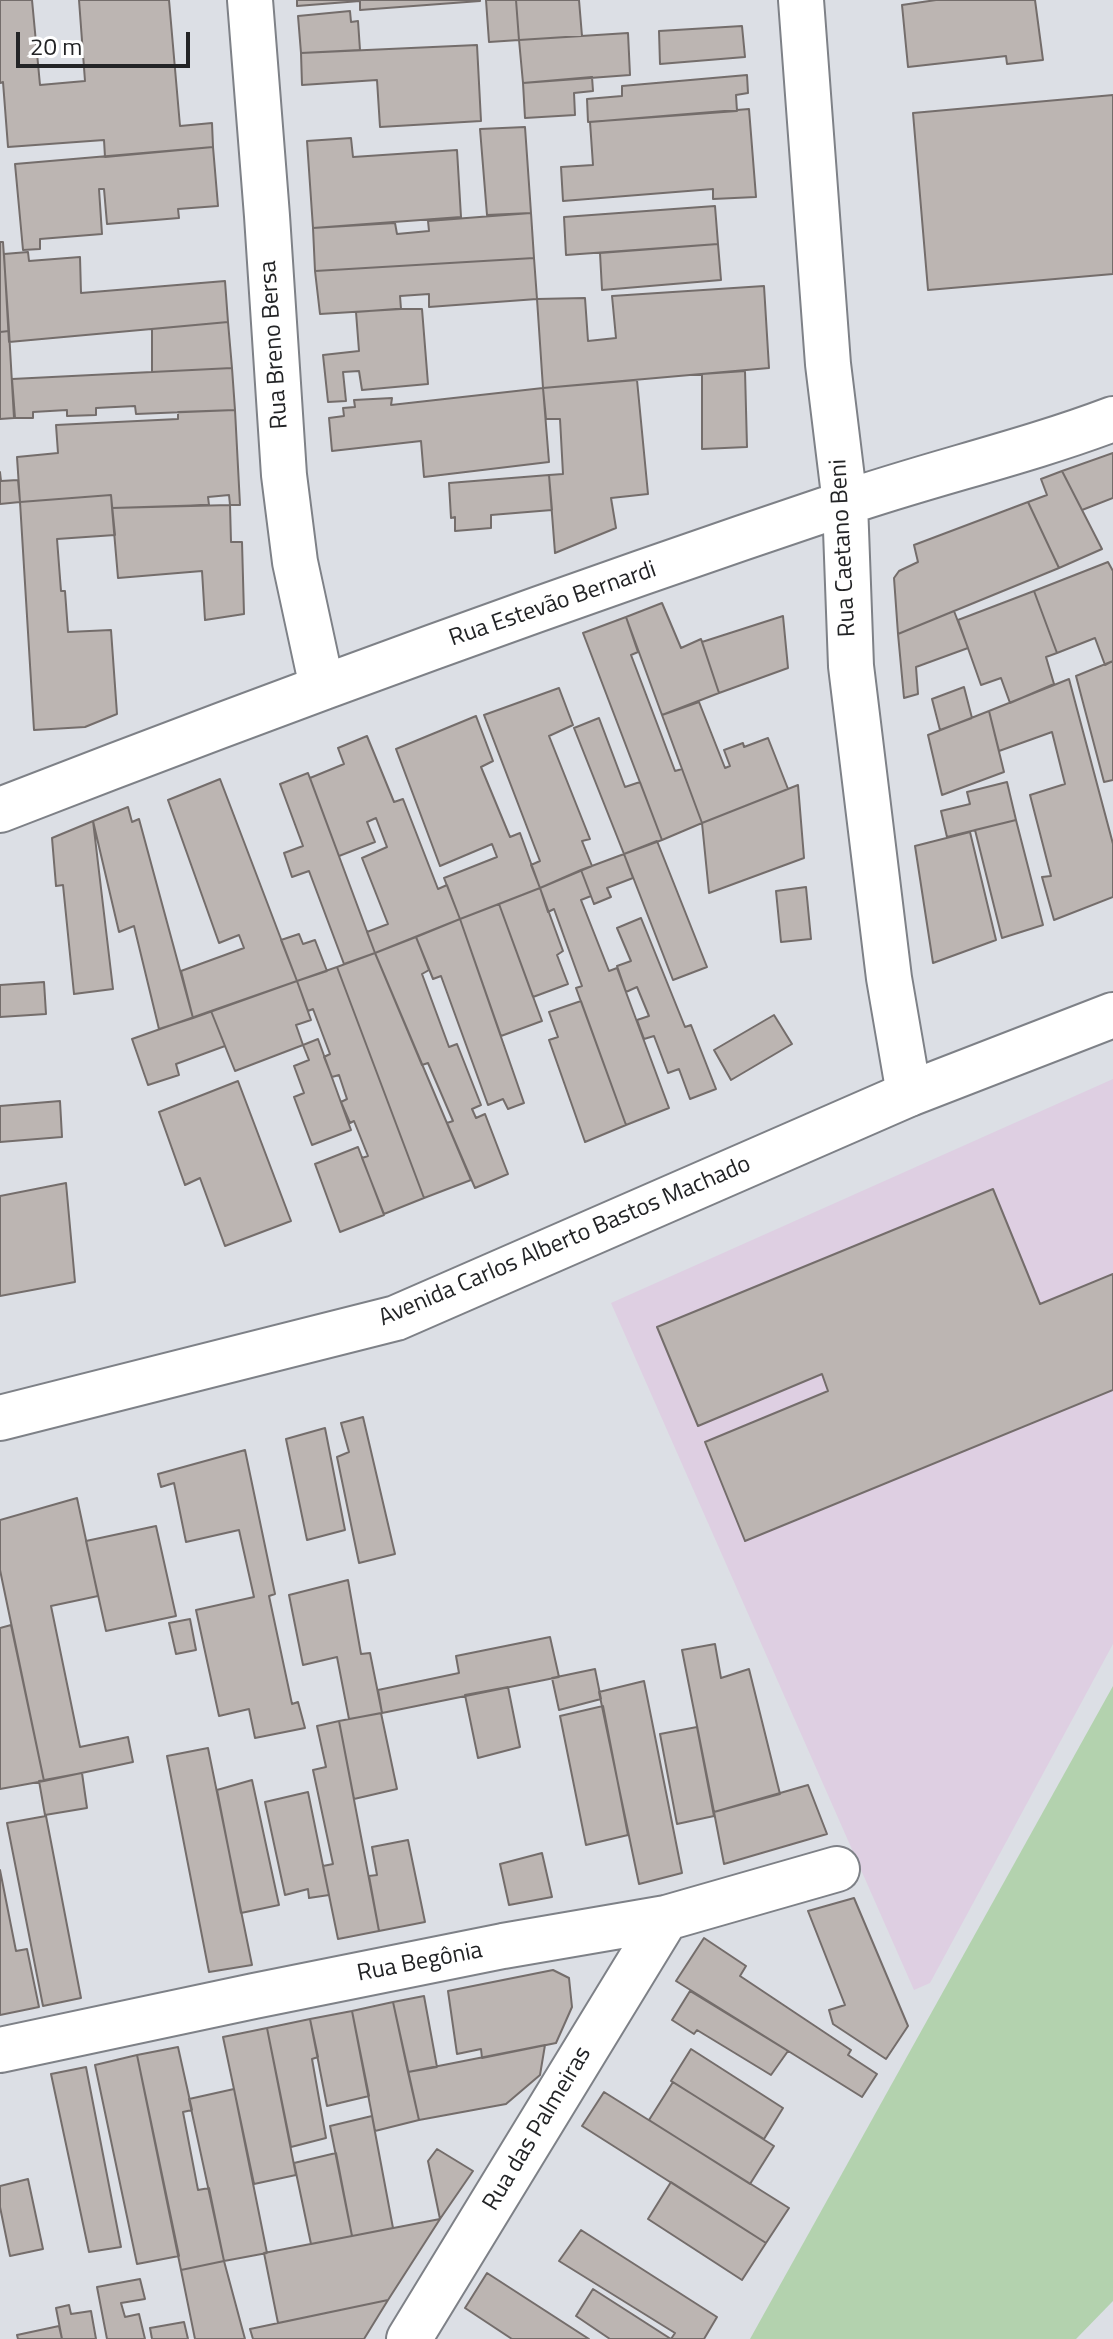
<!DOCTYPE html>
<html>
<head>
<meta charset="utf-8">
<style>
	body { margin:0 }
	#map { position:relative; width:1113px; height:2339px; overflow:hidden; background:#dcdfe5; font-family:"Titillium Web",sans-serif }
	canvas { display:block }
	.scale { position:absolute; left:16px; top:32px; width:174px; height:36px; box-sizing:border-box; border:4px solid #232426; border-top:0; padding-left:10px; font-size:24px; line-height:28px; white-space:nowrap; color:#232426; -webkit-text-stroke:6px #fff; paint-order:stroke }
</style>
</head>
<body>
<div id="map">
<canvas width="1113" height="2339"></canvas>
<div class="scale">20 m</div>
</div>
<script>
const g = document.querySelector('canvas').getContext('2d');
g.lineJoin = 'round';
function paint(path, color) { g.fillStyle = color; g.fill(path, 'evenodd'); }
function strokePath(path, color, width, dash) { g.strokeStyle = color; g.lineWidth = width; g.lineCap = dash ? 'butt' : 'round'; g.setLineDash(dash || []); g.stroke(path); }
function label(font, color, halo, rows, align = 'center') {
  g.font = font + ' "Titillium Web",sans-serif'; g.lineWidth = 6; g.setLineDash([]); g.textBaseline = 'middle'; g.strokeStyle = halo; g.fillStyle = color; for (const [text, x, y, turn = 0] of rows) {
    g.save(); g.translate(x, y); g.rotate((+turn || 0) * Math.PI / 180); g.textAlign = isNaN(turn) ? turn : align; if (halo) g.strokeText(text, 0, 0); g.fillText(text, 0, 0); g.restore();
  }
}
const education = new Path2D(`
	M1113,1079V1644L930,1983L914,1990L611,1303Z`);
const green = new Path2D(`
	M1113,1686V2301L1076,2339H750Z`);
const building = new Path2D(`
	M0,0H32L40,85L85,81L79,0H169L180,126L212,123L213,147L105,157L104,140L8,147L3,82L0,83Z
	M297,0H480V1L360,10V1L297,6Z
	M486,0H516L519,40L489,42Z
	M516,0H579L582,36L519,40Z
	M936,0H1035L1043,60L1007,64L1006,56L908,67L902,5Z
	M350,11L351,22L358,21L360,50L301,53L298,16Z
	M742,26L745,57L660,64L659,31Z
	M628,33L630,75L523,83L519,40Z
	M477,45L481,121L380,127L377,80L302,85L301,53Z
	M747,75L748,93L736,95L737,111L588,122L587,99L622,96V86Z
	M592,77L593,91L574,93L575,115L525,118L523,83Z
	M1113,95V274L928,290L913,113Z
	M749,109L756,197L713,199V189L563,201L561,167L593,165L590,122Z
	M525,127L531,213L487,215L480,129Z
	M351,138L353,157L457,150L461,217L313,228L307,141Z
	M213,147L218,206L178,209L179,218L107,224L104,189H99L102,234L40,239V249L23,250L15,164Z
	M715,206L718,244L566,255L564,217Z
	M531,213L534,258L315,271L313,228L395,223L397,234L429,231L428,221Z
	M0,242H3L9,331L0,332Z
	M718,244L721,280L602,290L600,253Z
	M28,252L29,261L80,257L81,293L225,281L228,322L9,342L4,254Z
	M534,258L537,299L429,307V294L400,296L401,309L320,314L315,271Z
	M764,286L769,368L543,388L537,299L585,298L588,341L616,338L612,296Z
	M396,309H422L428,384L362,390L359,371L343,372L346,401L328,402L323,355L359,351L356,312Z
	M228,322L232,368L152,372V329Z
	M9,331L14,418L0,419V332Z
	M232,368L235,410L136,414L135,406L96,408V415L67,416V410L33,412V418H15L12,379Z
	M745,371L747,447L702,449V374Z
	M637,380L648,494L611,498L616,528L555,553L549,475L563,474L560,419H546L543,388Z
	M543,388L549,462L424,477L421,441L332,451L329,418L344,416L343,408L355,407L354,400L392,398L391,405Z
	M235,410L240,505H230L229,495L208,497L209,505L112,508L111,495L20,502L17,457L58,453L56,425L178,419V412Z
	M1113,453V498L1082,510L1062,471Z
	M1062,471L1102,549L1059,568L1028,502L1047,495L1041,479Z
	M0,472L1,481L18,480L20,502L0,504Z
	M549,475L552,510L491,515V528L455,531V517L451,518L449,483Z
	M111,495L115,535L57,539L61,591H65L68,632L111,630L117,714L85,727L34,730L20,502Z
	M1028,502L1059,568L898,634L894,578L899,571L918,562L914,545Z
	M230,505L231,542H242L244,614L205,620L202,571L118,578L112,508Z
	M1108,562L1113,571V661L1105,665L1095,638L1057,653L1034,591Z
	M1034,591L1057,653L1046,657L1054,684L1010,703L1001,678L981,685L958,620Z
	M662,603L681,648L701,639L719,693L662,715L626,617Z
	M954,611L968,648L916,667L918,694L904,698L898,634Z
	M783,616L788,668L719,693L702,642Z
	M626,617L638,652L631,655L675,771L682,769L702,823L662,840L583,633Z
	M1113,661V780L1104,782L1076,676Z
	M1069,679L1113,844V897L1054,920L1042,877L1051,876L1030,795L1065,784L1052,732L999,751L989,711Z
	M964,687L972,718L940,730L932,699Z
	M559,688L573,725L549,736L590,839L582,841L592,866L540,888L531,865L540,861L484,715Z
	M699,702L725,768L730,766L724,750L743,743L744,747L768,738L788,789L702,823L662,715Z
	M989,711L1004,772L942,795L928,735Z
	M476,716L493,761L481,767L510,837L520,833L540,888L460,919L444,878L497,857L492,844L440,866L396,749Z
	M599,718L625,787L640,782L662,840L624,854L574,728Z
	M367,736L394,802L403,799L438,889L447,885L460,919L375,953L367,932L388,924L362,858L387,847L376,818L367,822L375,842L339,856L310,778L344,764L338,748Z
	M308,773L375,953L344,964L309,871L292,877L284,853L303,846L280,784Z
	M220,779L297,981L193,1018L181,971L244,948L239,935L219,943L168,800Z
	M1007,782L1016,820L947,837L941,811L970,804L967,792Z
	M798,785L804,858L709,893L702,823Z
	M128,807L132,822L139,819L193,1018L159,1029L134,926L119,932L93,821Z
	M1016,820L1043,925L1002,938L975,830Z
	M93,821L113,989L74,994L63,885L56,886L52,838Z
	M970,832L996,940L933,963L915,846Z
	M657,841L707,967L673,980L624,854Z
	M624,854L633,878L607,888L611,897L594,904L581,870Z
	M581,870L591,896L581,900L609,971L617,968L669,1108L626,1125L576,988L582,986L554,909L548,912L540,888Z
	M806,887L811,939L781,942L776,891Z
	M540,888L563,951L557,955L568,984L533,997L499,904Z
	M499,904L542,1021L501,1036L460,919Z
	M641,918L685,1027L691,1025L716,1089L690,1099L679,1069L668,1073L654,1036L644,1039L637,1020L649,1016L637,987L626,992L617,966L631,961L617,928Z
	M460,919L524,1103L508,1109L503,1099L488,1105L441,976L433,979L416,937Z
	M299,934L303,944L315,940L327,971L297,981L281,940Z
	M416,937L429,970L422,974L449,1047L457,1044L481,1105L472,1109L476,1118L485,1114L508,1174L475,1188L447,1123L453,1121L428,1063L422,1065L375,953Z
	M375,953L471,1180L424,1198L337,967Z
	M337,967L424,1198L384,1214L362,1158L368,1156L354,1121L350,1123L341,1102L347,1099L339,1075L332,1077L324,1057L330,1054L313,1009L308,1011L297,981Z
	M297,981L311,1020L296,1025L303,1045L235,1071L211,1011Z
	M44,982L46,1014L0,1017V985Z
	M581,1001L626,1125L585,1142L549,1040L558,1037L549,1012Z
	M211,1011L225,1046L176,1064L179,1075L148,1085L132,1039Z
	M774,1015L792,1044L731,1080L714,1050Z
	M318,1039L351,1130L312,1145L294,1097L304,1093L294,1066L309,1060L303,1045Z
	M238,1081L291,1221L225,1246L200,1178L185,1185L159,1112Z
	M60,1101L62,1137L0,1142V1106Z
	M358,1147L384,1215L340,1232L315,1164Z
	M66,1183L75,1282L0,1296V1196Z
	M993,1189L1040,1304L1113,1274V1390L745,1541L705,1442L828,1391L822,1374L698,1426L657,1327Z
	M363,1417L395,1554L359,1563L337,1457L349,1452L341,1423Z
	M325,1428L345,1530L307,1540L286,1439Z
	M245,1450L275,1594L269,1596L292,1704L298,1702L305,1728L255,1738L249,1709L219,1716L196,1610L254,1597L239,1530L186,1542L174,1483L161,1487L158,1474Z
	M77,1498L98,1596L51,1606L80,1747L128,1737L133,1762L44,1781L0,1570V1520Z
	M156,1526L176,1616L106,1631L86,1541Z
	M348,1580L361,1654L370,1653L382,1713L349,1719L337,1657L303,1665L289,1595Z
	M190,1619L196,1650L176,1654L169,1623Z
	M11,1625L44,1781L0,1789V1628Z
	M550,1637L559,1677L382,1713L378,1690L459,1673L456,1656Z
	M715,1644L721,1678L749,1669L780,1794L714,1812L682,1650Z
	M595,1669L601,1699L559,1710L552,1678Z
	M644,1681L682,1873L639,1884L599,1692Z
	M508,1687L520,1747L478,1758L465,1695Z
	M603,1706L628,1835L586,1845L560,1716Z
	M381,1713L397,1789L354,1799L339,1721Z
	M339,1721L379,1931L338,1939L323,1866L333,1864L313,1770L326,1767L317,1726Z
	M697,1727L714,1816L677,1824L660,1734Z
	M208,1748L252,1965L209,1972L167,1756Z
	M82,1773L87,1808L45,1815L39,1781Z
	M252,1780L279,1905L241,1913L217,1790Z
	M808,1785L827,1834L724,1864L714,1812Z
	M308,1792L329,1895L309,1898L308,1889L285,1895L265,1802Z
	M46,1816L81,1998L43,2006L7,1823Z
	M408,1840L425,1922L379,1931L369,1876L377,1875L372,1847Z
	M542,1853L552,1897L509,1905L500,1864Z
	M0,1870L16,1951L27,1949L39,2007L0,2015Z
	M854,1898L908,2026L886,2059L833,2024L829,2010L845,2005L808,1911Z
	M704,1938L746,1966L740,1976L851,2050L848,2055L877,2074L862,2097L676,1981Z
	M553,1970L569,1978L572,2007L556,2043L482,2058L481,2049L457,2054L448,1991Z
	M690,1991L788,2051L771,2075L697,2030L694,2034L672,2020Z
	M424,1996L437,2067L408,2072L393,2002Z
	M393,2002L419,2120L375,2131L352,2011Z
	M352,2011L369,2096L327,2106L310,2019Z
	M310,2019L318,2057L312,2059L326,2138L291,2147L267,2028Z
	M267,2028L296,2175L254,2184L223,2037Z
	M545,2045L540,2075L506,2104L419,2120L408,2072Z
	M178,2047L192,2110L183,2112L198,2190L209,2188L224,2261L181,2270L137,2055Z
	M691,2049L783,2108L764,2139L671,2081Z
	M137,2055L179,2256L137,2264L95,2065Z
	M86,2067L121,2247L89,2252L51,2074Z
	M673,2082L774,2146L750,2184L649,2120Z
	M234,2089L267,2253L224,2261L189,2099Z
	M604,2092L789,2208L766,2243L582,2126Z
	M372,2116L393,2228L352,2236L330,2126Z
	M437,2149L473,2171L440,2219L428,2161Z
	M336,2153L352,2236L311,2244L294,2163Z
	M28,2179L43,2249L10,2256L0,2207V2186Z
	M671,2182L766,2243L742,2280L648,2219Z
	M440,2219L388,2300L278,2323L264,2253Z
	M581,2230L717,2317L704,2339H671L675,2333L559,2261Z
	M224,2261L245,2339H195L181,2270Z
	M487,2273L589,2339H512L465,2308Z
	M140,2279L145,2299L121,2303L125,2317L139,2314L145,2339H107L97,2287Z
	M593,2289L671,2339H610L576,2316Z
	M388,2300L364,2339H253L250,2329Z
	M69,2305L71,2314L91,2311L96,2339H62L56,2308Z
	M184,2322L188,2339H152L150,2328Z
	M59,2326L62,2339H18L17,2335Z`);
const minor = new Path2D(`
	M250,0L267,216L284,475L295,562L322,687
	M801,0L828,364L845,503L851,666L889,978L909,1094
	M0,810C278,702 559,599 842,504C932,473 1023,453 1113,419
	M0,2050L254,1996L503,1946L666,1918L837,1869
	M409,2339L666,1918`);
const tertiary = new Path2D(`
	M0,1418L396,1318L909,1094L1113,1015`);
const streetNames = [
	["Rua Breno Bersa",275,345,-94],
	["Rua Caetano Beni",844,548,-93],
	["Rua Estevão Bernardi",553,605,-19],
	["Avenida Carlos Alberto Bastos Machado",565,1242,-23],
	["Rua Begônia",420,1963,-11],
	["Rua das Palmeiras",538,2129,-59]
];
paint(education, '#decfe2');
paint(green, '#b3d2ae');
paint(building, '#bcb5b2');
strokePath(building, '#746d6b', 2);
strokePath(minor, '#7e8187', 48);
strokePath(tertiary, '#7e8187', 48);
strokePath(minor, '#fff', 44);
strokePath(tertiary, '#fff', 44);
label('24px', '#232426', '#fff', streetNames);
</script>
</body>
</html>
